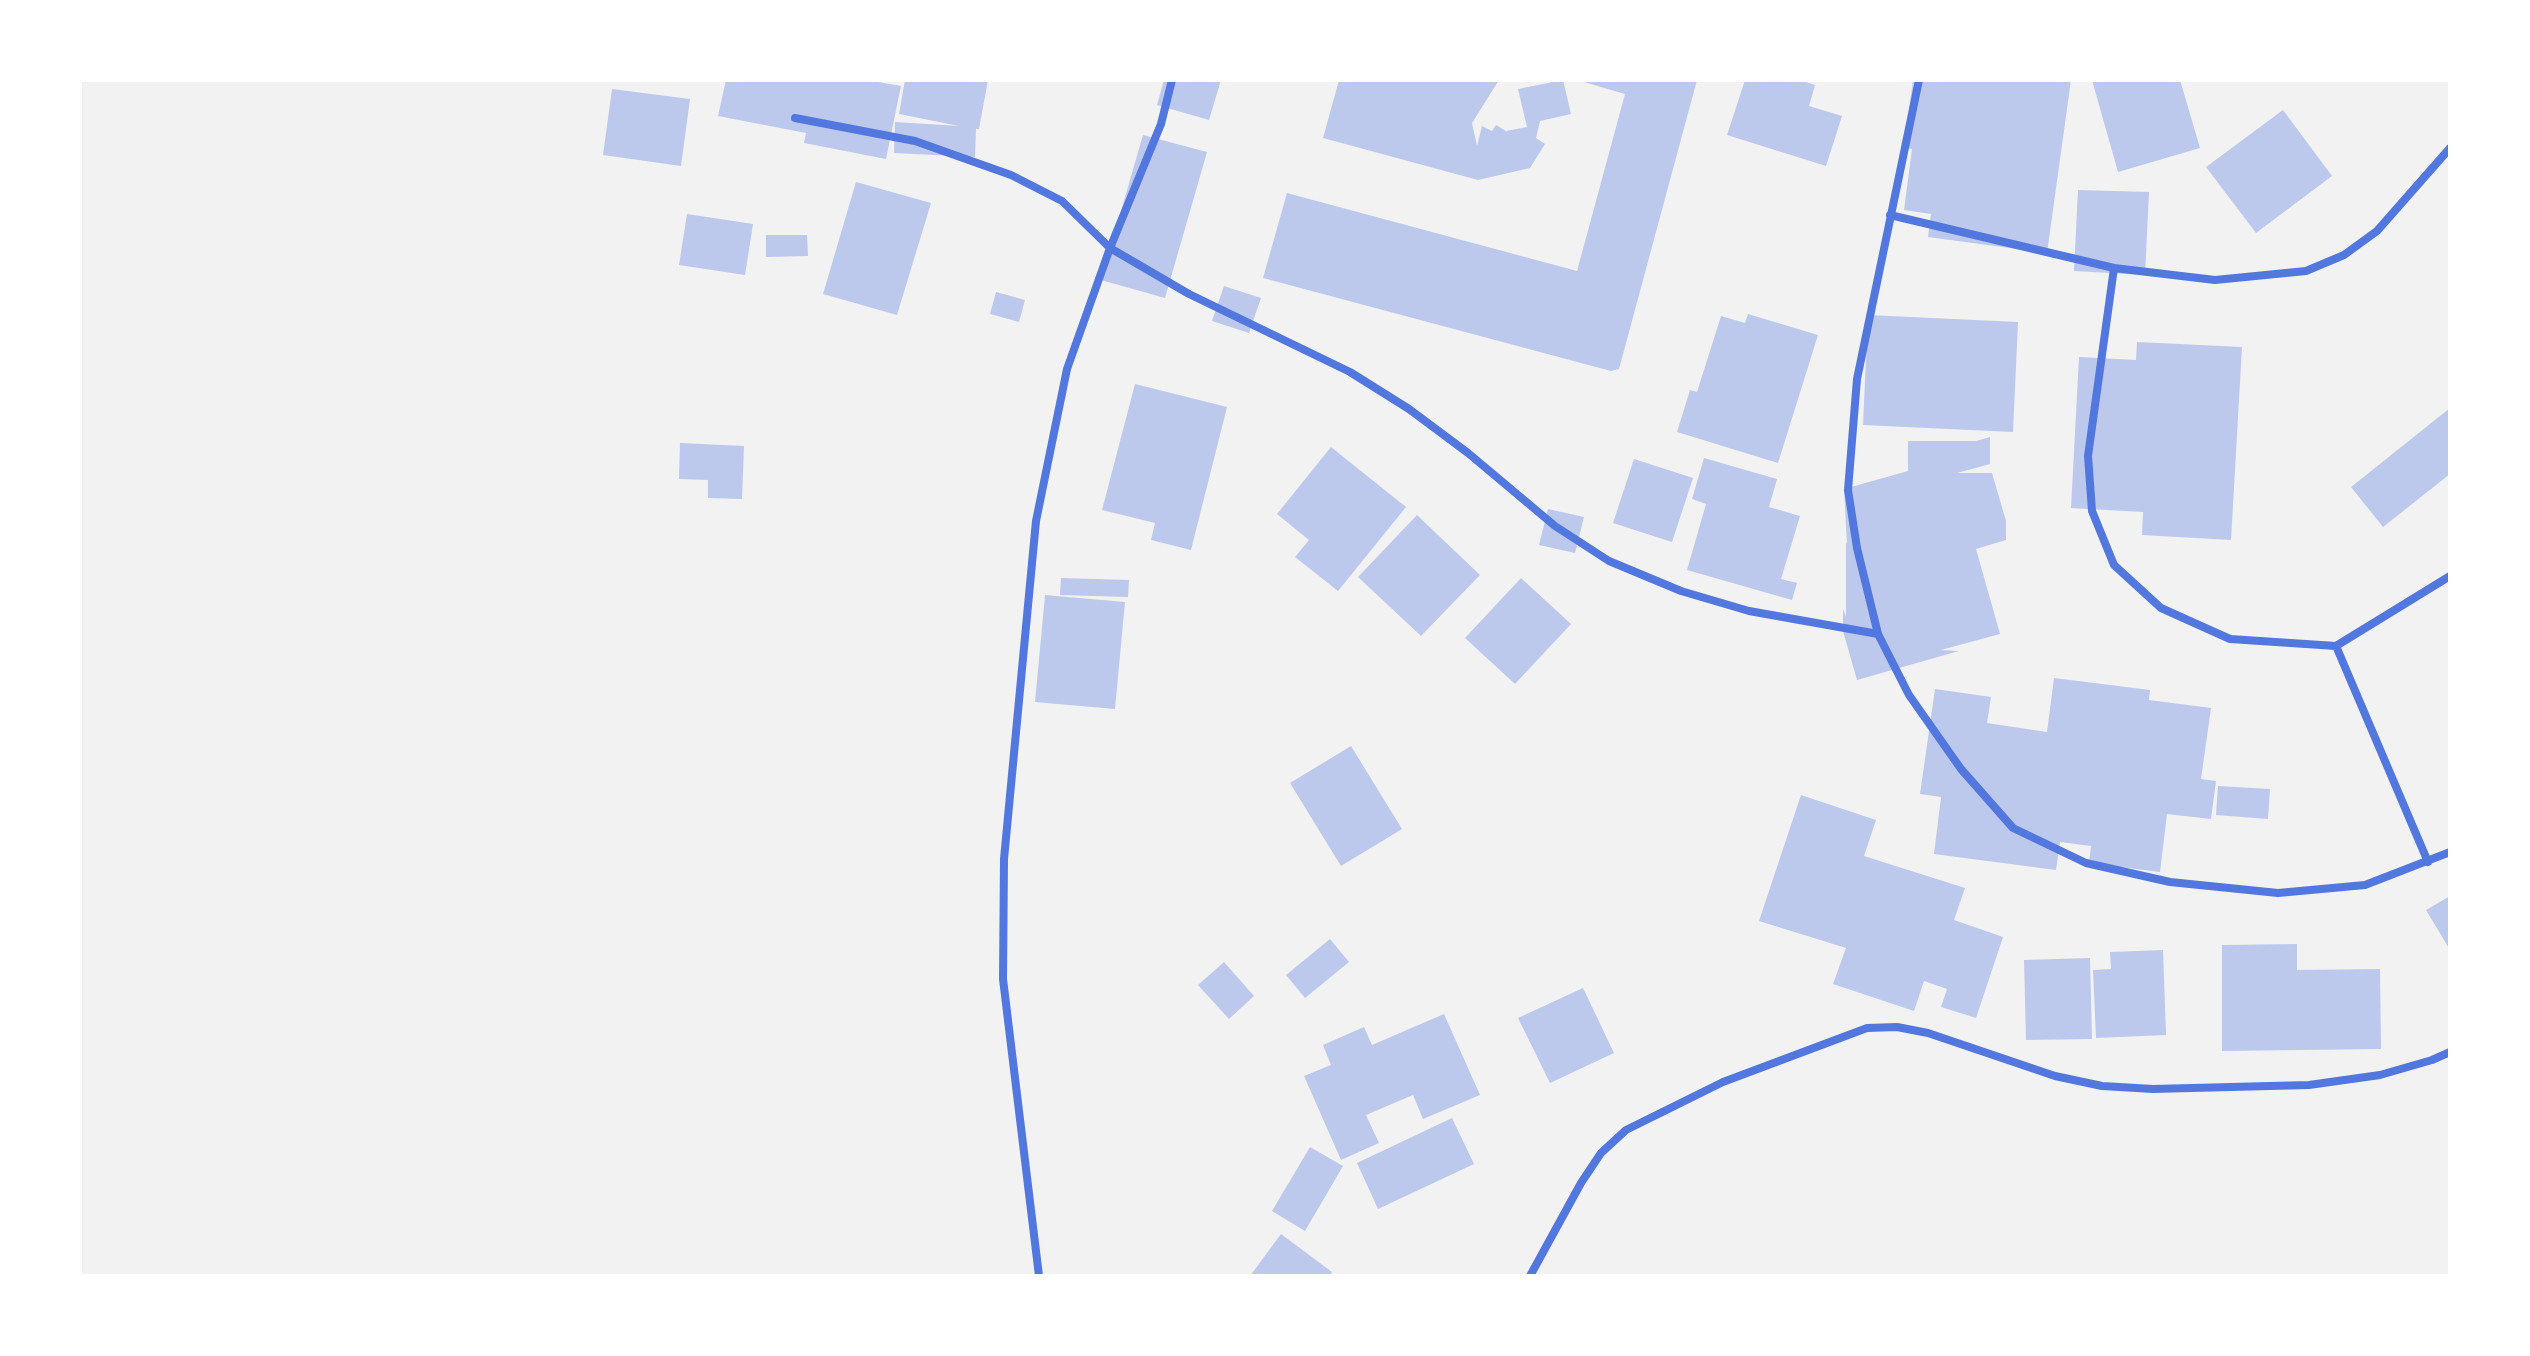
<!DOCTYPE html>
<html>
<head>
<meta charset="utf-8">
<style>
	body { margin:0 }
	#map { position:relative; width:2530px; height:1356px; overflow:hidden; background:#f2f2f2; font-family:Poppins,sans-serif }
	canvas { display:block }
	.frame { position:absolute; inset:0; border:82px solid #fff; pointer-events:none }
</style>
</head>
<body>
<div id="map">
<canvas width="2530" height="1356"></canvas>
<div class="frame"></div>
</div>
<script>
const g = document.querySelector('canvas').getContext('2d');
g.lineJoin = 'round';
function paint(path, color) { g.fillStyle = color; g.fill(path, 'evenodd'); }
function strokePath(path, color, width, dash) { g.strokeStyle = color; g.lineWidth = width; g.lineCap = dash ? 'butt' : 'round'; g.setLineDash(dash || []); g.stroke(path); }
const building = new Path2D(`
	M726,80H867L901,86L886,159L804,143L806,133L718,116Z
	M905,80H988L979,129H976L975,157L894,153L895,122L959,126L899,114Z
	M1164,80H1221L1209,120L1157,105Z
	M1339,80H1499L1472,123L1477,146L1482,126L1492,131L1496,125L1506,131L1527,127L1518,89L1563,80L1571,114L1540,121L1536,138L1545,144L1530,168L1478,180L1323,138Z
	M1577,80H1697L1619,369L1611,371L1263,278L1287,193L1577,271L1625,94Z
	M1745,80H1800L1815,85L1809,106L1842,116L1826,166L1727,135Z
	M1913,80H2071L2047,253L1928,237L1931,214L1904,210L1912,149L1904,148Z
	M2092,80H2180L2200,148L2118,172Z
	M612,89L690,99L681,166L603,155Z
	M2283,110L2332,176L2256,233L2206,167Z
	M1143,135L1207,152L1165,298L1101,280Z
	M856,182L931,203L897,315L823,294Z
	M2078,190L2149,192L2145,275L2074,271Z
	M687,214L753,224L745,275L679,265Z
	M766,235H807L808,256L766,257Z
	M1224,286L1261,298L1249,333L1212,321Z
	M996,292L1025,300L1019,322L990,314Z
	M1748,314L1818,335L1778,463L1677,432L1690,390L1697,392L1721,316L1745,323Z
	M1868,315L2018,322L2013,432L1863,425Z
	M2137,342L2242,347L2231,540L2142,535L2143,512L2071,508L2079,357L2136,360Z
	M1135,384L1227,407L1191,550L1151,540L1155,523L1102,510Z
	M2450,408V474L2383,527L2351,487Z
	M1990,437V464L1957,473H1992L2006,521V540L1976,549L2000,634L1941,650L1959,651L1857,680L1843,631V609L1846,617V542L1847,544L1844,489L1908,471V441H1976Z
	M680,443L744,446L742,499L708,498V480L679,479Z
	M1331,447L1406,507L1338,591L1295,557L1309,540L1277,514Z
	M1704,458L1777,479L1769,507L1800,516L1781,579L1797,583L1792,600L1687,570L1706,504L1692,499Z
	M1634,459L1693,478L1672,542L1613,523Z
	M1548,509L1584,517L1575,553L1539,545Z
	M1417,515L1480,575L1421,636L1358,577Z
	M1061,578L1129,580L1128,597L1060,595Z
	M1521,578L1571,624L1515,684L1465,638Z
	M1045,595L1125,602L1115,709L1035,702Z
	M2054,678L2150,690L2149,700L2211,708L2201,779L2216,781L2211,819L2167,814L2160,872L2089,863L2091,846L2060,842L2056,870L1934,854L1941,797L1920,794L1935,689L1991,697L1987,723L2047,732Z
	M1351,746L1402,829L1341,866L1290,783Z
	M2218,786L2270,789L2268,819L2216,815Z
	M1801,795L1876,820L1864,856L1965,888L1954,920L2003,937L1976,1018L1941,1007L1947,989L1924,981L1914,1011L1833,984L1846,948L1759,921Z
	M2450,896V950L2426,910Z
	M1330,939L1349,962L1305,998L1286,975Z
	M2297,944V970L2380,969L2381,1049L2222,1051V945Z
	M2163,950L2166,1035L2096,1038L2093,970L2111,969L2110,952Z
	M2090,958L2092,1039L2026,1040L2024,960Z
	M1224,962L1254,996L1229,1019L1198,985Z
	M1583,988L1614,1053L1550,1083L1518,1018Z
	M1444,1014L1480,1095L1423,1119L1413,1095L1366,1115L1379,1143L1341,1160L1304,1076L1331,1065L1323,1045L1364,1027L1372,1045Z
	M1452,1118L1474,1164L1378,1209L1357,1163Z
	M1310,1147L1343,1166L1305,1231L1272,1211Z
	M1281,1234L1332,1272L1329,1276H1250Z`);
const minor = new Path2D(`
	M1919,80L1857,379L1848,490L1857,548L1878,634L1909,695L1961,769L2013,828L2086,863L2170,882L2278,893L2365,885L2450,852
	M795,118L915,141L1011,175L1062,201L1110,248L1189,294L1350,372L1409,409L1468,453L1555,526L1609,561L1681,591L1749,611L1878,634
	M1890,215L2114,268L2215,280L2306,271L2344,255L2377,231L2450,148
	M2114,268L2088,456L2092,511L2114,565L2161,608L2230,639L2336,646L2450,576
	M2336,646L2428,862
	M1039,1276L1003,979L1004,859L1036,521L1067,369L1110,248L1161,124L1172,80
	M1530,1276L1581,1183L1601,1153L1626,1130L1723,1082L1867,1028L1897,1027L1928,1033L2055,1076L2102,1086L2153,1089L2309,1085L2380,1075L2432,1060L2450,1052`);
paint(building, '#bdc9ec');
strokePath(minor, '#5277de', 8);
</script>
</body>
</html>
